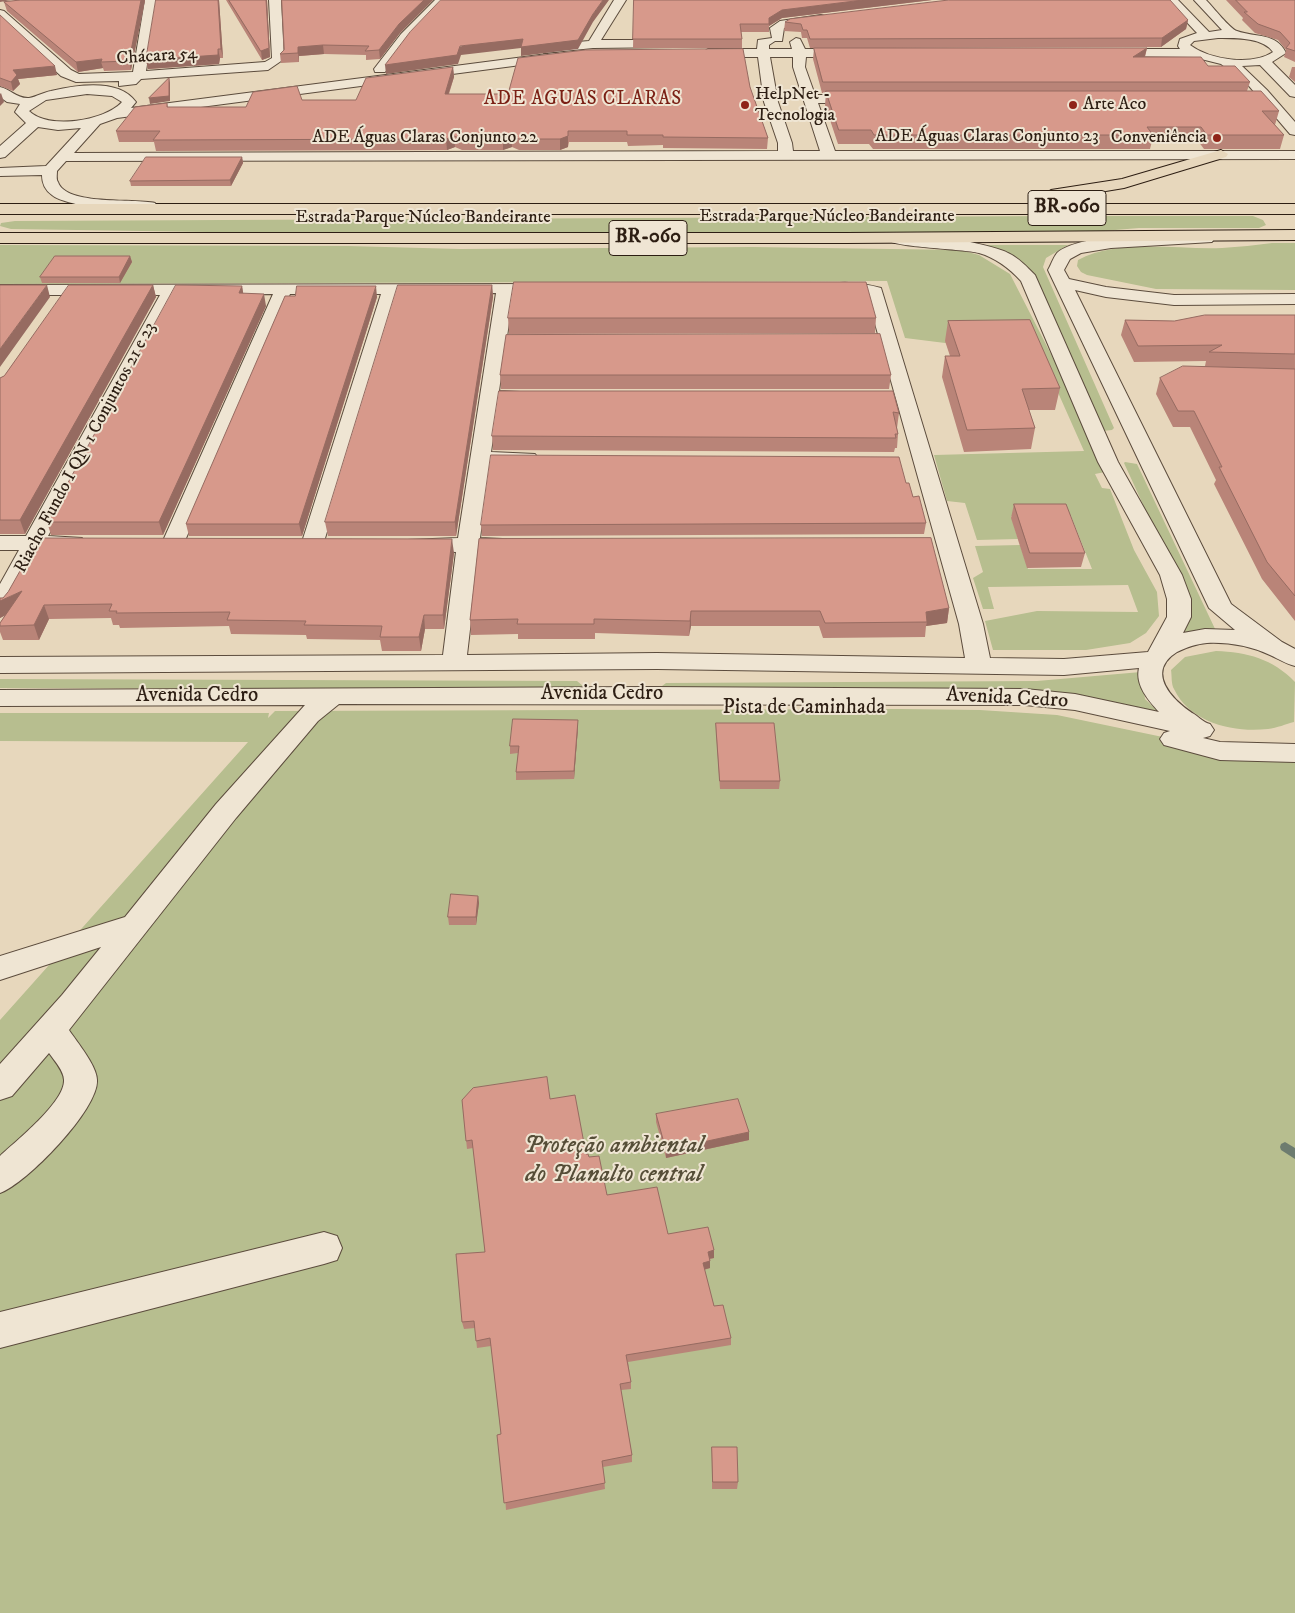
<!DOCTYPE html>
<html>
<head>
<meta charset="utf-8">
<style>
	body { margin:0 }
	canvas { display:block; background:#e7d7bc }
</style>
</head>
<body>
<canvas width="1295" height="1613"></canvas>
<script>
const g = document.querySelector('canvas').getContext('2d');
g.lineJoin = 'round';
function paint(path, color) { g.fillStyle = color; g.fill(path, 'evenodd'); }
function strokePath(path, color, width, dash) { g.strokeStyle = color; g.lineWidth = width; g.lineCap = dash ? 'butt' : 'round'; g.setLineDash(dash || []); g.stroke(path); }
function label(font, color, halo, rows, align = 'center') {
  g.font = font + ' "IM FELL DW Pica",serif'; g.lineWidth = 4; g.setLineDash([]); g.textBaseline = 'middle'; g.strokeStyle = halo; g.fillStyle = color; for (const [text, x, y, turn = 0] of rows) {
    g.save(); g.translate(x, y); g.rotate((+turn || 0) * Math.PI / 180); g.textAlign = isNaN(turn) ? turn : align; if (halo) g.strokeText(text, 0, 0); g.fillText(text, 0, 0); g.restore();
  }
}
const green = new Path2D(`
	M1059,216H1253L1263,220L1266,225L1259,228H1139L1091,232L274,233L11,229L0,226L1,223L15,221Z
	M1272,243H1295V290L1156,289L1087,275L1081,272L1077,266L1078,260C1118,238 1177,250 1222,248C1239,247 1256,245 1272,243Z
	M0,245L348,246L460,249L752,247L960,250L979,255L1010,274L1056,364L1095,456L1105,472L1095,474L1102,488L1110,489L1134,550L1157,592L1159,616L1146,633L1130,643L1086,650H993L985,621L1037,611L1138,612L1128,585L988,587L994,609H983L973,578L983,572L975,546L1020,545L1028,569H1092L1071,516H1011L1018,539L977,540L965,503L947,501L934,455L1084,451L1052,379L953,344L905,338L887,281L0,284Z
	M982,245H1068L1046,258L1043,267L1114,428L1112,430L1103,431L1038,287Z
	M1125,462L1137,464L1216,631L1179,635L1173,570L1124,463Z
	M1216,651C1247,652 1273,659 1295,682L1294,722C1286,724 1277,728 1268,729C1234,733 1190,723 1174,689C1171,684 1172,676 1171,670L1185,657Z
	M1141,672L1145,699L1161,714L1055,694L660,690L662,686L666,683L1037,681Z
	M0,679L577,681L583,686L574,690L0,688Z
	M900,709L980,710L1057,715L1182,741L1295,753V1613H0V1020L248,742L0,741V713H269L268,718L275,711Z`);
const stream = new Path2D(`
	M1285,1142L1295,1148V1159L1281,1150L1280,1147L1281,1144Z`);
const minor = new Path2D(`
	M145,0H157L146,71L265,62L272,58L269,0H281L284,59L268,70L141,79L136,84L119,86V81L76,82L61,76L0,20V10L4,11L71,70L79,74L133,72Z
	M435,0H448L409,40L385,72H375L374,69L401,34Z
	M614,0H626L601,40H670L674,41L676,44L674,47L593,48L544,53L538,49L544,45L589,41Z
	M1166,0H1178L1209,32L1222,30L1194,0H1206C1213,7 1230,29 1237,31C1256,38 1276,32 1286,53L1272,62L1295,85V97L1290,96L1260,65L1242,66L1267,90L1295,122V135L1290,134L1249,86L1221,64L1193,57L1104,56L1102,53L1104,50L1108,49H1180L1178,46L1180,39L1197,33ZM1218,38C1234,38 1263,37 1273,52C1252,66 1210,60 1190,45L1194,41Z
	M821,15L825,16V22L784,28L782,41H775L769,45V49H792L790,42L796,38L800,39L805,49H850L856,53L850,57H806L805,67L815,95H863L870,99L863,103H818L835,151H1295V159L66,161L57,171C57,174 56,180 58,182C66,206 134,198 155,203L157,206C148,219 64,206 52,195C45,190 42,183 42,175L0,176V168L46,166L81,128L58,130L38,127L5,157L0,158V146L26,123L15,112L20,104L7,102L0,97V87C10,89 17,99 29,98C36,97 44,92 51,91C76,85 119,78 136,102L131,108L555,53L559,54L561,57L559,60L117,118L100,124L74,153L778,151V143L764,102L758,57H708L702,53L708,49H757L758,40L772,38L770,28L780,21ZM770,57H793V67L820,151H793L792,143L778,102ZM87,94L112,96L122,102C105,121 48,130 29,111L46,100Z
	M1206,234L1212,236L1214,239L1212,242L1111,248L1081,253L1070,259L1064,270L1069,279L1106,287L1174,295L1295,294V304L1174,305L1106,297L1075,290L1231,604L1282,642L1295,649V666C1286,664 1279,659 1270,655C1250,646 1229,642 1207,643C1196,644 1187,647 1177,652C1145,672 1172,700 1194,714C1200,718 1203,722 1210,724L1214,730L1210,736L1203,738L1220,742L1295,744V762L1220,760L1164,745L1160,739L1164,733L1170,731L1075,710L1025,705L339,704L318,721L236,818L69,1030C77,1042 97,1066 97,1080C99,1109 26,1184 0,1193V1156C16,1141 65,1102 64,1080C64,1071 54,1060 49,1053L12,1096L0,1100V1064L62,995L101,947L0,980V956L125,917L216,804L305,705L0,706V690L651,687L1025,689L1075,694L1159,712C1148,700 1135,685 1139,668L1064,675L657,669L0,673V657L443,655L456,552L407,550L404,545L407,540L458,538L496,293L398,294L323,545L320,550L312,552L304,550L301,545L381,294H290L184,543L181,548L173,550L165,548L162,543L273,294L177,295L48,536L82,538L85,543L82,548L41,550L12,605L8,610L0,612V584L19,550H0V536H26L160,295H0V285L556,284L559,288L556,292L513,293L507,337L548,338L551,342L548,346L505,347L499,391L542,393L545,397L542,401L498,403L491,452L535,454L538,458L535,462L490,464L480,538L525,540L528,545L525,550L479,552L467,655L657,653L965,658L959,624L867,295L824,293L821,289L824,285C842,281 864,283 881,288L983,624L990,658L1064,659L1148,652L1167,617V599L1160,575L1098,462L1021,281C1009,268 996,258 979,253C964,249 893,247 888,240C898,226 992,244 1008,253C1019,258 1027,267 1035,275L1118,462L1182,575L1191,599V617L1183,633L1205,629L1235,630L1209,608L1048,270C1051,265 1053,258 1057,253C1080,232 1174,235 1206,234Z
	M324,1232L337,1236L342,1248L337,1260L324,1264L0,1348V1312Z`);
const highway = new Path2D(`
	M1221,150L1228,154L1226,157L1124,188L1051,200L1043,195L1051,190L1122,179Z
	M0,204H1295V214H0Z
	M1295,230V240L847,243H0V233H847Z`);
const wall = new Path2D(`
	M21,0H145L131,70L104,71L103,68L78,72L7,11L4,2Z
	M156,0H219L223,58H220L219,64L148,69L146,60Z
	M226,0H267L270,57L262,60Z
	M282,0H433L400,33L380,59L366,60V55L324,54L299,56V62L281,63L280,54L284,50Z
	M634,0H932L782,18L769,26V32H741L742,39V48H633Z
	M1226,0H1295V62L1284,57L1286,50L1278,40L1255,33L1242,20L1243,18Z
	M0,15L57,75L18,79L20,84L13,91L0,86Z
	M1188,20L1186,29L1161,47L880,48H1147L1145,57L1208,66L1250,82L1247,91L1279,111L1275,125L1284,135L1280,149H1204L1198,141H1152L1150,149H873L869,144H838L825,105L826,93H822L813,59L814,48H810L807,38H802L801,32L784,31L785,22Z
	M453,67L454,77L449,94H508L750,87L768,138L767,149L663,148V145L628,146L627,142H569L568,147L560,150H519L512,147L503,150H462L455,147L447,150L156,151L154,142H119L116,131L167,103L168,107H246L302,100H356Z
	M1292,67H1295V82L1289,77Z
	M242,157L243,163L231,186H131L130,181Z
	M130,256L132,262L120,283H42L40,277Z
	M153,285L156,297L25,534H0V378L4,376Z
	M492,285L493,297L456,536H328L325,522Z
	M242,286L243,293L266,306L163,535H51L47,522Z
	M295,296L377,297L302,536H189L186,524Z
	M1295,315V621L1262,579L1214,484L1216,480L1190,427H1173L1156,394L1160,378L1205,366L1206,361L1134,362L1121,335L1125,320L1174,321Z
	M508,318H876L875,333L509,334Z
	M948,321L1060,388L1055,410H1029L1035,428L1031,449L964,452L942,377L945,356H950L945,341Z
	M500,375H891L889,389H501Z
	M893,391L899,413L897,428L898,434L897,448H895L894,452L493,450L492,436Z
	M906,483L926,523L924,534L482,536L481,525Z
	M1014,504L1085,553L1081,567L1027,568L1011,518Z
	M479,539L949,608L947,623L926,626L925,637L823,638L819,626H691L689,636L595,633V639H518V634L471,635L470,620Z
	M454,553L444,629H425L421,651H382L380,640L307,639L306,635L231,634L229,626L120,628L119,625H113L111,618L49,619L39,640H3L0,632V623L5,615L0,618V598Z
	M716,723L780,781L779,789H720L716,730Z
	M578,727L574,779L516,780V772L518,753L510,754V746Z
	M478,896L479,903L476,925H449L448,917Z
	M550,1099L586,1154L589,1157L607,1195L668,1234L714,1250V1258L710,1259V1268L704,1270L714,1306L731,1338V1345L628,1362L631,1382V1389L621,1390L632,1455V1462L603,1467L605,1489L506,1510L501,1434L491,1346L477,1348L475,1328L464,1329L462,1322L485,1252L473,1148L467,1149L462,1100Z
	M656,1114L749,1140L666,1158L656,1122Z
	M712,1447L738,1482L737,1489H712Z`);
const shadedWall = new Path2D(`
	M0,0H11L0,2Z
	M141,0H145L131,70L129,61Z
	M218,0H219L223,58L221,49Z
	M266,0H267L270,57L262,60L261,51Z
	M424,0H433L400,33L380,59L379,50L399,24Z
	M603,0H609L593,22L578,49L521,56V48L461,55L458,64L386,74L385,65L593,14Z
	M863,0H932L782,18L769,26V18L782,10Z
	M1188,20L1186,29L1161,47L1162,38Z
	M323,45L324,54L299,56V62L298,53V47Z
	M1147,48L1144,59L1133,57Z
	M218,49L220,58L219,64L148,69L146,60Z
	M102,59L101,62L103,68L78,72L76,62Z
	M55,66L57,75L18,79L20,84L13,91L11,82L13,70Z
	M453,67L454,77L445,104V94Z
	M169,78L170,83V101L150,104L149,98Z
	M1,93L4,102L0,106V94Z
	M568,131V147L560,150V139Z
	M454,136L455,147L447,150L446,139Z
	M511,136L512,147L503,150V139Z
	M242,157L243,163L231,186L230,180Z
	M130,256L132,262L120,283L119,277Z
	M47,285L50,297L0,367V349Z
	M153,285L156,297L25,534L20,520Z
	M492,285L493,297L456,536L455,522Z
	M242,286L244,298L239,293Z
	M376,286L377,297L302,536L299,524Z
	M264,294L266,306L163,535L159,522Z
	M452,539L454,553L444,629L443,615Z
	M22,591L27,605L0,618V601Z
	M44,605L49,619L39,640L34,625Z
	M949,608L947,623L926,626L927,622L926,612Z
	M691,611V626L689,636L690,621Z
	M424,615L425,629L421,651L419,637Z
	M578,720V727L574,779V771Z
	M478,896L479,903L476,925V917Z
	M749,1132V1140L666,1158V1150Z
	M714,1250V1258L707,1259L708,1252Z
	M710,1261V1268L702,1270L703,1263Z`);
const building = new Path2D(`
	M21,0H141L129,61L101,62L102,59L76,62L4,2Z
	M156,0H218L221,49H218V55L146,60Z
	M229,0H266L269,48L261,51Z
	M282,0H424L399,24L379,50L365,51L369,46L323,45L298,47V53L280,54L284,50Z
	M441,0H603L593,14L578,40L521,47L523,39L460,46L457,55L385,65L410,32Z
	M634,0H863L782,10L769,18V24H740L742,39H633Z
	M949,0H1170L1188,20L1162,38L810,39L807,30H803L801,24L785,22L790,19Z
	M1236,0H1295V51L1286,48L1290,43L1280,32L1258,24L1244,12H1247Z
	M0,15L55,66L13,70L17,75L11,82L0,78Z
	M814,48H1147L1133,57H1201L1208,66H1235L1250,82H823Z
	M743,49L750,87L768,138L663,137V135H627V131H568V136L560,139H519L511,136L503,139H461L454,136L446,139L153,140L160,131H116L135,107L167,103V107H246L253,92L297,86L302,100H356L366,78L453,67L445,94H508L518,58L585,50Z
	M169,78V96L149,98Z
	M826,91H1261L1279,111H1262L1284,135H1207L1201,127H1147L1153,135H874L871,130H839Z
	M146,157H242L230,180L130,181Z
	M55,256H130L119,277H40Z
	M514,282H866L876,318H508Z
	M0,285H47L0,349Z
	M69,285H153L20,520H0V378L4,376Z
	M176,285L242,286L239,293L264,294L159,522H47Z
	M398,285H492L455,522H325Z
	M297,286H376L299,524H186L285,296H295Z
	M1205,315H1295V354L1209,352L1222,345L1138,346L1125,320L1174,321Z
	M1030,320L1060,388L1022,389L1035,428L967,430L945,356H960L948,321Z
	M880,334L891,375H500L506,335Z
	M1183,366L1295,369V596L1267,562L1219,467H1222L1194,411H1178L1160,378Z
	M499,391H893L899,413L893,412L898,434H895L896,438L492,436Z
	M491,455L899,457L906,483H909L913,497L919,496L926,523L481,525Z
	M1014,504H1066L1085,553H1030Z
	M39,538L452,539L443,615H424L419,637H380L382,626L304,625L306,621L227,620L230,612L116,613L117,611H109L112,604L44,605L34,625L0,626V623L22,591L0,601V598H3L8,592Z
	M931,538L949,608L926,612L927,622L825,623L820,611H691L690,621L594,619V624H517L518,619L470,620L479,539Z
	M513,719L578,720L574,771L516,772L519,746H510Z
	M716,723H774L780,781H720Z
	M451,894L478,896L476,917H448Z
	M547,1077L550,1099L575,1095L586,1154H588L589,1157L599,1156L607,1195L657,1187L668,1234L708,1227L714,1250L708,1252L710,1261L703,1263L714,1306L723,1305L731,1338L626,1355L631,1382L620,1384L632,1455L602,1461L605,1483L504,1503L497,1435L501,1434L490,1338L476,1341L474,1321L462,1322L456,1254L485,1252L472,1140L466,1141L462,1100L473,1088Z
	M738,1099L749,1132L666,1150L656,1114Z
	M712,1447H737L738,1482H713Z`);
const markers = [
	[745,105,5,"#8f2418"],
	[1073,105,5,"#8f2418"],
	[1217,138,5,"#8f2418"]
];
const farStreetnames = [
	["Chácara 54",157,57,-4],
	["ADE Águas Claras Conjunto 23",987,137],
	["ADE Águas Claras Conjunto 22",425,138],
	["Estrada Parque Núcleo Bandeirante",827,217],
	["Estrada Parque Núcleo Bandeirante",423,218],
	["Riacho Fundo I QN 1 Conjuntos 21 e 23",86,448,-62]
];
const farPoinames = [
	["HelpNet -",755,95],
	["Tecnologia",755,116],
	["Arte Aco",1083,105],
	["Conveniência",1207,138,"right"]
];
const farNeighbourhoodnames = [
	["ADE AGUAS CLARAS",583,100]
];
const shields = [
	[1067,208,78],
	[648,238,78]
];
const shieldNames = [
	["BR-060",1067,208],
	["BR-060",648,238]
];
const streetNames = [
	["Avenida Cedro",602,695],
	["Avenida Cedro",197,697],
	["Avenida Cedro",1007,699,3],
	["Pista de Caminhada",804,709]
];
const nearParknames = [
	["Proteção ambiental",614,1147],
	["do Planalto central",614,1176]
];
paint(green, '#b7be8f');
paint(stream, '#6d7c6f');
strokePath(minor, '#5c4c3d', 2);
strokePath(highway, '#2d1e13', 2);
paint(minor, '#efe5d3');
paint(highway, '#e7d7bc');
paint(wall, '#b98478');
paint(shadedWall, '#966b61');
paint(building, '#d7998b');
strokePath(building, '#966b61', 1);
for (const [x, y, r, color] of markers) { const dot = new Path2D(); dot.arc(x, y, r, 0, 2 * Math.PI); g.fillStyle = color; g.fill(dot); strokePath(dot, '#efe5d3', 2); }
label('18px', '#2d1e13', '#efe5d3', farStreetnames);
label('18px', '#2d1e13', '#efe5d3', farPoinames, 'left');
g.letterSpacing = '1px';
label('19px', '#7a1f14', '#efe5d3', farNeighbourhoodnames);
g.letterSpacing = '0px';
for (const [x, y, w] of shields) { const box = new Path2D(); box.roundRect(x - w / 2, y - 17.5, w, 35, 4); g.fillStyle = '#efe5d3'; g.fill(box); strokePath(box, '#2d1e13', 1); }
label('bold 20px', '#2d1e13', null, shieldNames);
label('21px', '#2d1e13', '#efe5d3', streetNames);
label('italic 25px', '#564e38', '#efe5d3', nearParknames);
</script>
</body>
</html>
